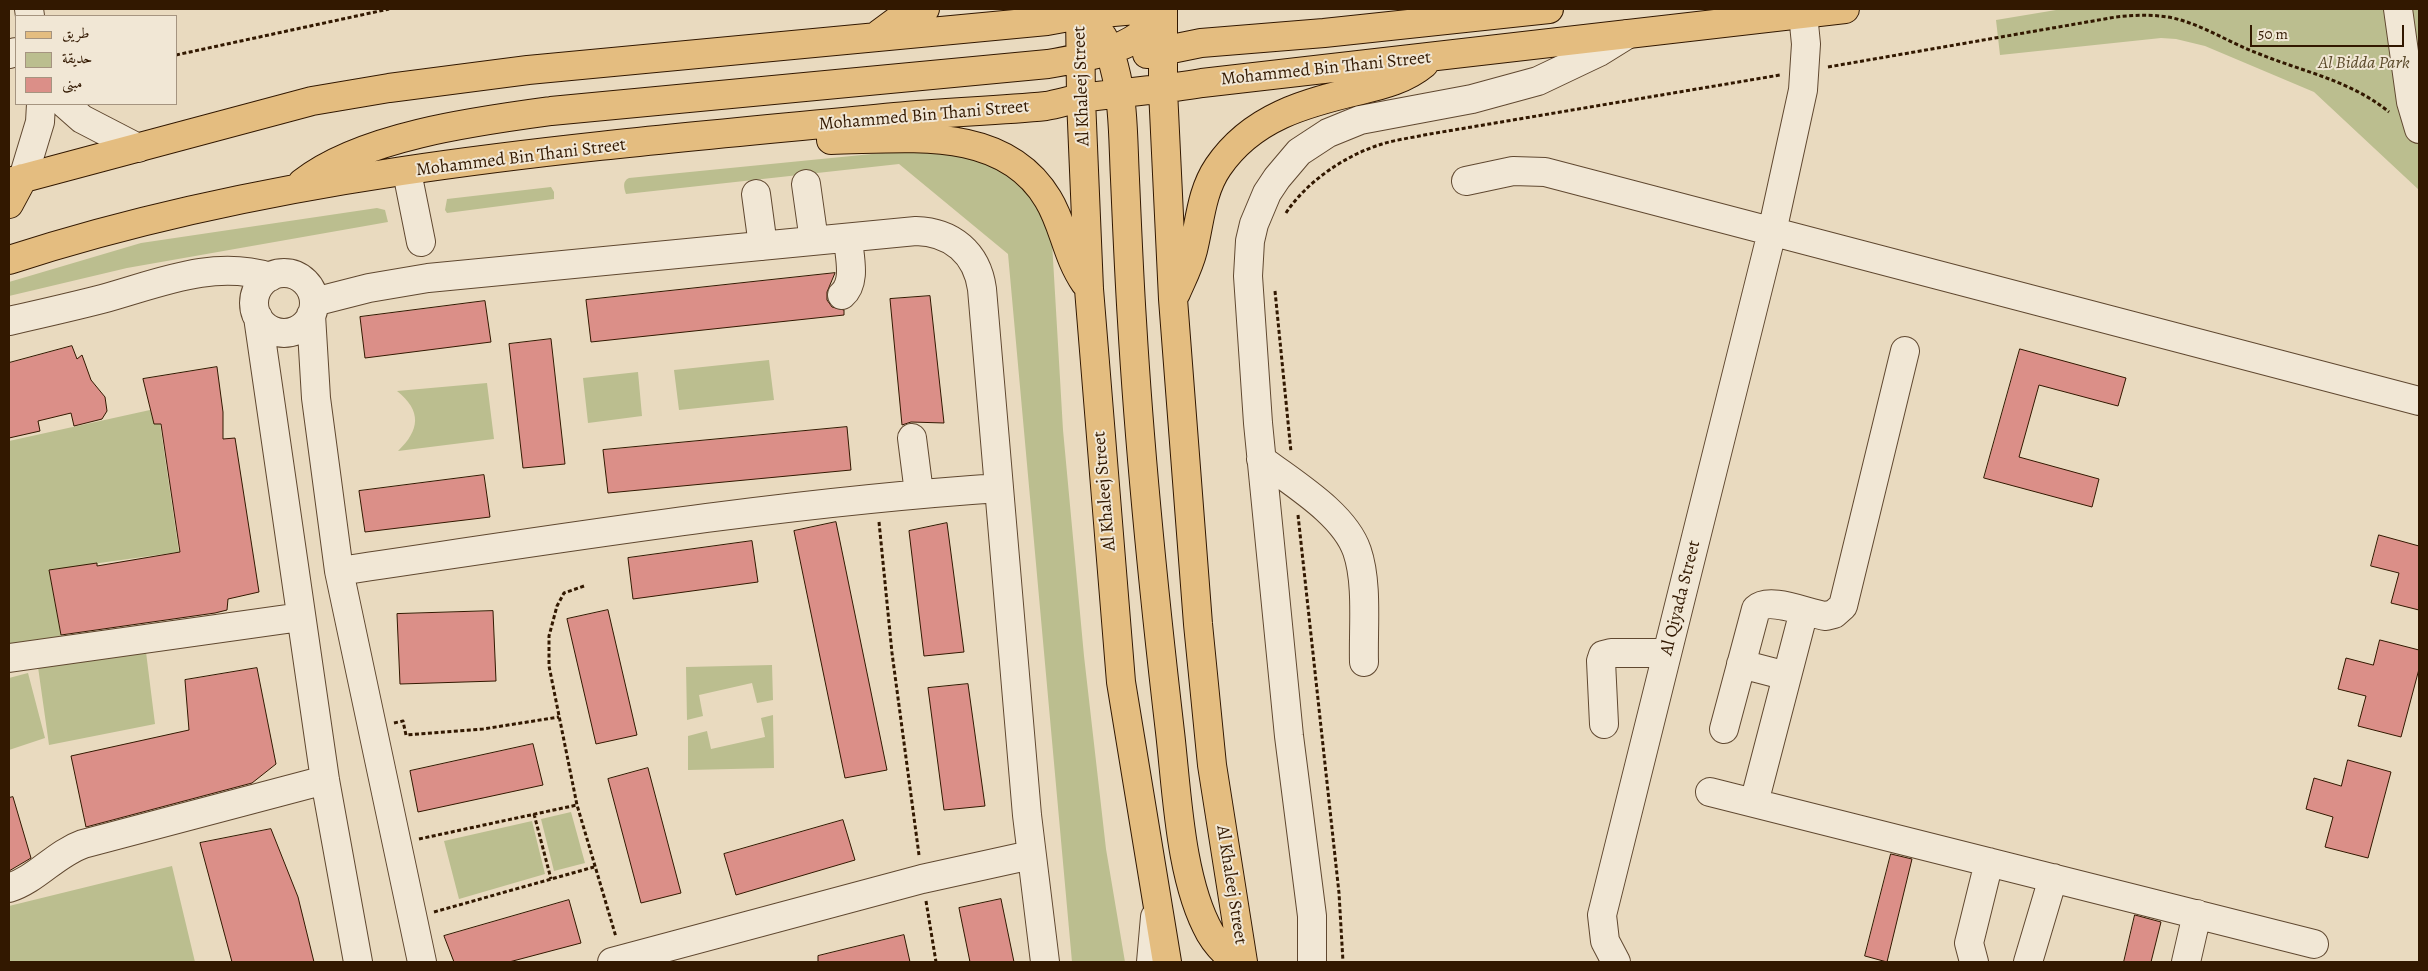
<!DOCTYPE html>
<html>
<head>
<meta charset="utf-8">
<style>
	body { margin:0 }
	#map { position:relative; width:2428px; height:971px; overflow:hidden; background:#e9dabf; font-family:Alegreya,Amiri,serif }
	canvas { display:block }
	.frame { position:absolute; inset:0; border:10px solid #321800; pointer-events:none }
	.legend { position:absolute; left:15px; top:15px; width:162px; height:90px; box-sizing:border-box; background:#f1e7d5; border:1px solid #a59480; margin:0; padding:6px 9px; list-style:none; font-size:15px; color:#321800 }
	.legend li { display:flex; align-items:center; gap:10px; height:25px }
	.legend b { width:25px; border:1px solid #a59480 }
	.scale { position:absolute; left:2250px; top:25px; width:154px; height:22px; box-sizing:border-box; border:2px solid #321800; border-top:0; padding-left:6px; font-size:15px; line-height:18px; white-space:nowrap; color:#321800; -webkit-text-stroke:4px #f1e7d5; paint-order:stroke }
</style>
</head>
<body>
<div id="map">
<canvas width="2428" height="971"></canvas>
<div class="frame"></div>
<ul class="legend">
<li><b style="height:6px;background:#e4bd80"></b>طريق</li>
<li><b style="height:14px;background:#bbbe8f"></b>حديقة</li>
<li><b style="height:14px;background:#db8f88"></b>مبنى</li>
</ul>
<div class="scale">50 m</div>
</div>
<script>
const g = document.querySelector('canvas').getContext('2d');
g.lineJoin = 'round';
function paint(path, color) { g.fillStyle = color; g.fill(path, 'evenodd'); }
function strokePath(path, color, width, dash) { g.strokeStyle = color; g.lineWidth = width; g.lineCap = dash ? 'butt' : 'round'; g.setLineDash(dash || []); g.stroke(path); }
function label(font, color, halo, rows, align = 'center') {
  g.font = font + ' Alegreya,serif'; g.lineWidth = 4; g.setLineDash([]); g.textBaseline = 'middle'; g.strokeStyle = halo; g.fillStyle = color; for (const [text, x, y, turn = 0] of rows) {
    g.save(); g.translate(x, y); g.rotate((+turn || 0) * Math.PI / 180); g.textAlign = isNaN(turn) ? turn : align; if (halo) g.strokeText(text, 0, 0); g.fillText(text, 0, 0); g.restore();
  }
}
const green = new Path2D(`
	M2062,9H2419V190L2314,92L2205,46L2176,39L2161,38L2000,55L1996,20Z
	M944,151L1003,168L1038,203L1052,242L1063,430L1084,656L1106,849L1125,962H1072L1008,254L899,164L626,194C624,188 622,181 629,178L882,153Z
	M551,187L554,192V199L447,213L445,210L447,199Z
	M377,208L385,210L388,222L127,268L9,296V282L141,243Z
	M769,360L774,400L679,410L674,370Z
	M638,372L642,416L588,423L583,378Z
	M487,383L494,439L398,451C420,430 422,411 397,391Z
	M150,410L154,424H160L179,552L49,570L62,642L9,646V441Z
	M146,652L155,724L49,745L38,667Z
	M772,665L773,700L757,703L752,683L699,695L703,716L687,720L686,667Z
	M28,673L45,738L9,750V678Z
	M773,715L774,768L688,770V736L707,731L711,749L765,737L761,718Z
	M571,812L585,863L554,871L541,819Z
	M532,821L545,874L459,899L444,841Z
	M172,866L195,962H9V906Z`);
const building = new Path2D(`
	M835,273L827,292V300L832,307L844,310V315L591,342L586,300Z
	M930,296L944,423L911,422L902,425L890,299Z
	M485,301L491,342L365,358L360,317Z
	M551,339L565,464L523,468L509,344Z
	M72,346L77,359L82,355L91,380L105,397L107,411L102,419L74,426L71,413L38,421L40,431L9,438V363Z
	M2020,349L2126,378L2118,406L2039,385L2019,457L2099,479L2092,507L1984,478Z
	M217,367L223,412V439L235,438L259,592L228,599L227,610L215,613L61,635L49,570L97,563V566L180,552L161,424H154L143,379Z
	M847,427L851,470L608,493L603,450Z
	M484,475L490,517L365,532L359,491Z
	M836,522L887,770L845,778L794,531Z
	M947,523L964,652L924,656L909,531Z
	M2379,535L2419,546V610L2391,603L2399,573L2371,566Z
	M752,541L758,582L633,599L628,558Z
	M608,610L637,735L596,744L567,619Z
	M493,611L496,681L400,684L397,614Z
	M2380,640L2419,650V669L2401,737L2358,726L2366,696L2338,689L2346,658L2373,665Z
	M257,668L276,764L252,783L86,827L71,756L189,730L185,680Z
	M968,684L985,806L944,810L928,688Z
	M533,744L543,785L418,812L410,771Z
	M2348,760L2391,772L2368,858L2325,847L2333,817L2306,809L2314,778L2341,786Z
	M648,768L681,893L641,903L608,779Z
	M13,797L31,858L9,871V798Z
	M843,820L855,860L736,895L724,854Z
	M271,829L298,897L314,962H232L200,843Z
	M1891,854L1912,859L1887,962L1865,956Z
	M1001,899L1014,962H970L959,908Z
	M569,900L581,943L509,962H454L444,936Z
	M2135,915L2161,922L2151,962H2124Z
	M904,935L910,962H818V956Z`);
const path = new Path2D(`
	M176,55L389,9
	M1828,67L2116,17C2135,15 2154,14 2173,18C2203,25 2228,42 2257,53C2303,72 2350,80 2389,112
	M1286,213C1307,181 1346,155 1382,144C1395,140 1410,138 1424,135L1780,75
	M1275,291L1291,452
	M1298,515L1339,893L1343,962
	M879,522L892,653L919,855
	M584,586L564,593L557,606L549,636V666L577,805L616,937
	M394,723L403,721L406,735L483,729L559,717
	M534,814L551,879
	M419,839L577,805
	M926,901L936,962
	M434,912L594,867`);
const minor = new Path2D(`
	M29,9L30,16
	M2398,9L2411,102L2419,129
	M9,54L16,52
	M65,104L82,119L138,148
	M407,172L421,242
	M23,178L40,122L41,104
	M1466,181L1513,171L1545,172L2419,401
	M806,184L814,241
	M756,194L763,246
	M254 303a30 30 0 1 1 60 0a30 30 0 1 1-60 0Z
	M842,295C857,282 849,256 848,238
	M314,302L369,288L428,278L916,231C952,232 977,253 982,289L1027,815L1045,962
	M311,315L316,398L339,571L422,962
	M258,317L325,780L358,962
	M9,321C40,314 71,307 102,299C157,284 213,259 270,277
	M912,438L919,493
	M1261,459C1292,483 1344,513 1357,551C1368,583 1363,628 1364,662
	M339,571C558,539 778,503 999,488
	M9,658L301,617
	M1741,664L1787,676
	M1604,724L1601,661L1603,655L1611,653H1667
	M1724,729L1756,609C1770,596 1808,614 1826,616L1834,614L1843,606L1905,351
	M1710,792L2314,944
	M1754,803L1804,611
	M9,888C37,879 55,854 83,844L325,780
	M612,962L922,879L1031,855
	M1151,962L1155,917
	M1312,962V916L1289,736L1258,423L1248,276L1250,241L1254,224L1267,193L1277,178L1299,152L1328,133L1360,120L1472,99L1538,81L1599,52L1628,34
	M1616,962L1605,941L1602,915L1772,232L1803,90L1806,44L1803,14
	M1974,962L1969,943L1989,862
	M2028,962L2053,878
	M2186,962L2197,914`);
const major = new Path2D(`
	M1080,9L1081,99L1089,289L1121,682L1167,962
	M1163,9V90L1173,299L1198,624L1212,765L1243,962
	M1080,15C1101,28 1108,43 1114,66C1124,103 1123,141 1125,179C1127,226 1129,274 1132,321C1140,458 1154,595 1170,732C1177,792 1180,880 1210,933C1217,945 1226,954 1236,962
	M879,34L902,17L925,9
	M1147,54L1201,43L1324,33L1549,9
	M831,140C906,139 1003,124 1048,199C1064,225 1066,255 1085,283
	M9,182L312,101L389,88L528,70L1047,21L1080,15L1147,9
	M302,183C362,136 477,121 551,111L1048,64C1088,57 1143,50 1162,9
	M9,204L23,178
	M9,260C294,167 598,146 895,117C945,112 996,111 1046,106C1058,104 1070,100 1082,98C1122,92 1162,90 1202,83L1845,9
	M1176,293C1182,279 1189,266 1193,250C1200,222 1201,192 1218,167C1252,117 1305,103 1361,90C1383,85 1406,79 1424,64`);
const parkNames = [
	["Al Bidda Park",2364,64]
];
const streetNames = [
	["Mohammed Bin Thani Street",1326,69,-6],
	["Al Khaleej Street",1082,86,-92],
	["Mohammed Bin Thani Street",924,116,-5],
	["Mohammed Bin Thani Street",521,158,-7],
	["Al Khaleej Street",1105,491,-95],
	["Al Qiyada Street",1681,598,-76],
	["Al Khaleej Street",1231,885,81]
];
paint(green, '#bbbe8f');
paint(building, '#db8f88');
strokePath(building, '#321800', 1);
strokePath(minor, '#604830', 30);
strokePath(major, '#321800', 30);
strokePath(path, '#321800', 3, [4, 2.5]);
strokePath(minor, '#f1e7d5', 28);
strokePath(major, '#e4bd80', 28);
label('italic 18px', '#5b4a2b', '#f1e7d5', parkNames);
label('18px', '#321800', '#f1e7d5', streetNames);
</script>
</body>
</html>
